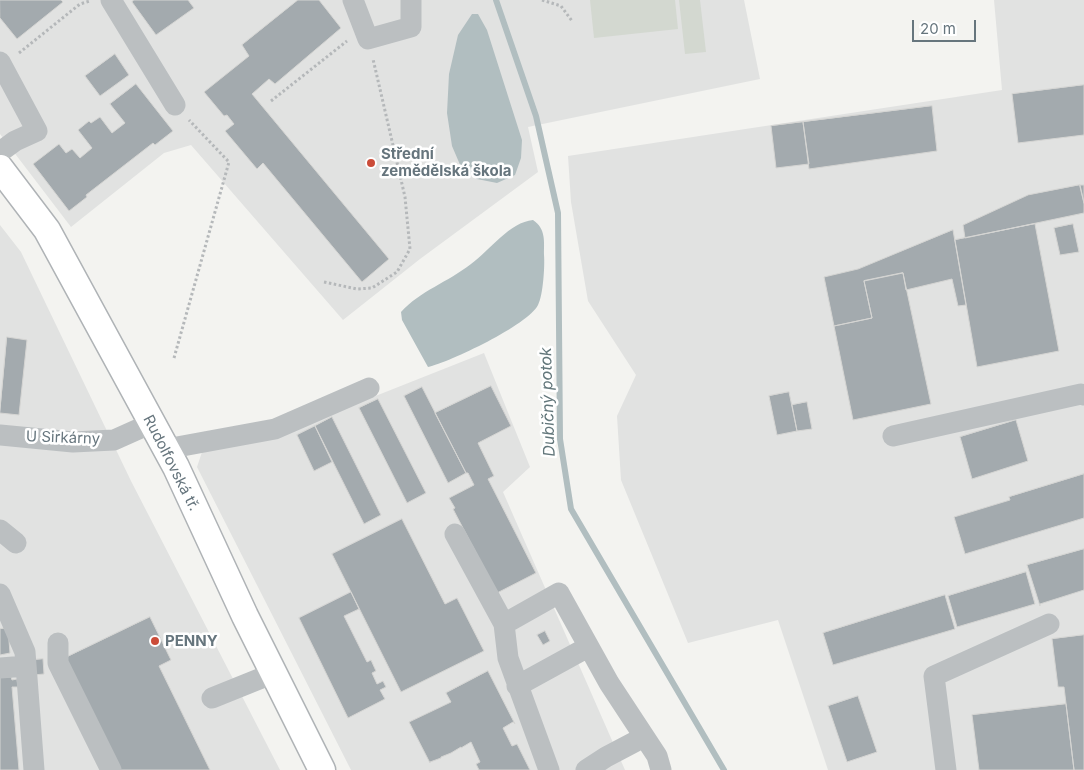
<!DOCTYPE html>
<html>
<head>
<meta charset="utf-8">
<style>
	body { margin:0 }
	#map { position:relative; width:1084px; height:770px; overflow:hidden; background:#f3f3f0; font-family:Inter,sans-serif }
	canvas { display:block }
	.scale { position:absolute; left:912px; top:20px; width:64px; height:22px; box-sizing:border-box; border:2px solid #66757d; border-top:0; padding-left:6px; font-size:15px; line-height:18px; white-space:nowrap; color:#66757d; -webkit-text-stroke:4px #fff; paint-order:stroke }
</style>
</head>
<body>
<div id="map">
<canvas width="1084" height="770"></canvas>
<div class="scale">20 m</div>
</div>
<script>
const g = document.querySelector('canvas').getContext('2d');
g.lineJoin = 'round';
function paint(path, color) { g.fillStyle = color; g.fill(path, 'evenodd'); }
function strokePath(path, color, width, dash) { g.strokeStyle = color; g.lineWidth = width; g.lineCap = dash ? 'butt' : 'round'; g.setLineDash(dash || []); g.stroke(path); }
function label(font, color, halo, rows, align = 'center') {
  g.font = font + ' Inter,sans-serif'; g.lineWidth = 5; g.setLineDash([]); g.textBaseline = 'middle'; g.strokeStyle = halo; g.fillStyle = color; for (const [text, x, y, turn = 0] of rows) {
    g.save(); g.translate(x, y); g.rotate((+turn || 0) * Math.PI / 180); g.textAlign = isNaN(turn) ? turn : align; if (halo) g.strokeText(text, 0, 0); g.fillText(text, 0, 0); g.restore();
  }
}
const built = new Path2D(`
	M0,0H744L760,79L528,127L538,172L420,259L343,320L191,145L164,153L71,227L0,134Z
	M994,0H1084V770H828L778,620L688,643L621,480L617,416L636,375L588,301L571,202L568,156L1002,90Z
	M0,225L21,252L131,481L280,770H0Z
	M484,353L530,467L503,492L625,770H351L197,467L202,452L277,435Z`);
const green = new Path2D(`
	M590,0H675L678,29L594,38Z
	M679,0H700L706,52L685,54Z`);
const water = new Path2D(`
	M472,14H478L487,30L522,140L521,158L515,175L497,183L477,179L461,167L452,146L447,113L449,74L458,35Z
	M533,220C546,229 544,241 544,255C545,266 543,296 538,305C528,325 450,362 428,367L402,320L401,312C420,291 448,282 471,264C490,250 510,222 533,220Z`);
const stream = new Path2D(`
	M496,0L536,116L558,213L560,439L571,509L724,770`);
const building = new Path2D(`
	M0,0H61L63,2L17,39L0,18Z
	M134,0H188L194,8L156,35L132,2Z
	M298,0H319L341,28L275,84L269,79L252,94L389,259L362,282L263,163L257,169L225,131L234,124L227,115L224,116L204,92L249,56L242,45Z
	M115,54L129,75L100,96L85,76Z
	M136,84L173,131L155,145L153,143L86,195L87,197L69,211L33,164L59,144L66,153L72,149L80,158L92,148L78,130L89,121L91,123L100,117L112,133L125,123L110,104Z
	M1084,85V135L1018,143L1012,94Z
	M932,106L937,151L809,169L803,122Z
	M803,122L809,164L776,168L771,126Z
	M1080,185H1084V203Z
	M1080,185L1084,203V213L965,238L963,225L1028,195Z
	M1035,224L1059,351L977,367L955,240Z
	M1073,224L1079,252L1060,255L1054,228Z
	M953,230L966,305L958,306L952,279L906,290L903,273L864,281L872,318L834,326L824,277L858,269Z
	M903,273L931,404L853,420L834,326L872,318L864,281Z
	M7,337L27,340L19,415L0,413Z
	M491,386L511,426L478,443L494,476L488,479L536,573L497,593L453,509L455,508L449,498L474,485L468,473H466L435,413Z
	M422,387L466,473L448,483L404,396Z
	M789,392L797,431L777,435L769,396Z
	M378,399L426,493L407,503L359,408Z
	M807,402L812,429L797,431L792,405Z
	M332,417L381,515L364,524L315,426Z
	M1016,420L1028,461L972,479L960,437Z
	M315,426L332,462L314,471L297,435Z
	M1084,474V518L965,554L954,517L1010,500L1009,497Z
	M402,519L445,604L457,598L484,651L401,692L332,554Z
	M1084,549V590L1040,604V606L1027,565Z
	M1026,572L1035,604L957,627L948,596Z
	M351,592L359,609L344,616L367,662L371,660L376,671L372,673L377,684L383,681L386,687L380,690L385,699L348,718L299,618Z
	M945,595L955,629L833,665L823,633Z
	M150,617L171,660L159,666L210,770H120L65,658Z
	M8,628L10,653L0,655V629Z
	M545,631L550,641L543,645L537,635Z
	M1084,635V770H1074L1064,687H1058L1052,639Z
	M43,659L44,674L33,675L32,660Z
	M488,671L515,724L513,722L503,728L512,746L517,744L530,770H479L476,764L480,762L471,742L461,748V747L451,753L441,757V758L430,762V763L409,722L451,702L446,693Z
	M11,677L12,680L17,679L18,687H12L19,770H0V678Z
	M858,696L877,752L847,762L828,706Z
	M1066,704L1074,770H979L972,715Z`);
const path = new Path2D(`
	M542,0L561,6L572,21
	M19,53L80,4L90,1
	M271,101L347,41
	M324,282L357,289L372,288L397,272L410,249L405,197L373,59
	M174,358L229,162L189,120`);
const minor = new Path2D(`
	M111,0L175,105
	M353,0L368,39L411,27V0
	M0,62L37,131L15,141L0,152
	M0,435L73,442L114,440L152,423
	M893,436L1081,394L1084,395
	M166,449L275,429L369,388
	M0,530L16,543
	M455,534L504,624L508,658L549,770
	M0,594L25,652L34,770
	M504,624L559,593L609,683L657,756L661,770
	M58,643V663L111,770
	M0,668L26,666
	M517,686L588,647
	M212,698L274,673
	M586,770L606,757L644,737
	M946,770L934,676L1049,624`);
const major = new Path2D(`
	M0,168L47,230L176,467L245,616L322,770`);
const markers = [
	[371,163,5,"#cb4c39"],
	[155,641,5,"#cb4c39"]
];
const poiNames = [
	["Střední",381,154],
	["zemědělská škola",381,171],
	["PENNY",165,641]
];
const streetNames = [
	["U Sirkárny",63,438,2],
	["Rudolfovská tř.",171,463,63]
];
const waterNames = [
	["Dubičný potok",548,402,-92]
];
paint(built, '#e1e2e1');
paint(green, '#d3d8d0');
paint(water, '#b1bec0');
strokePath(stream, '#b1bec0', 6);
paint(building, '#a3aaae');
strokePath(building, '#d5d5d3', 1);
strokePath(major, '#afb3b6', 29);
strokePath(path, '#b5b8ba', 3, [2.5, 2.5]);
strokePath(minor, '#bbbfc1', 21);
strokePath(major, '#fff', 26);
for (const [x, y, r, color] of markers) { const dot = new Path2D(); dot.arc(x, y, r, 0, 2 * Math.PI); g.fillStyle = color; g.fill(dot); strokePath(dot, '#fff', 2); }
label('bold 15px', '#66757d', '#fff', poiNames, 'left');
label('15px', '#66757d', '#fff', streetNames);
label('italic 16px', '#63777b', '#fff', waterNames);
</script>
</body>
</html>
